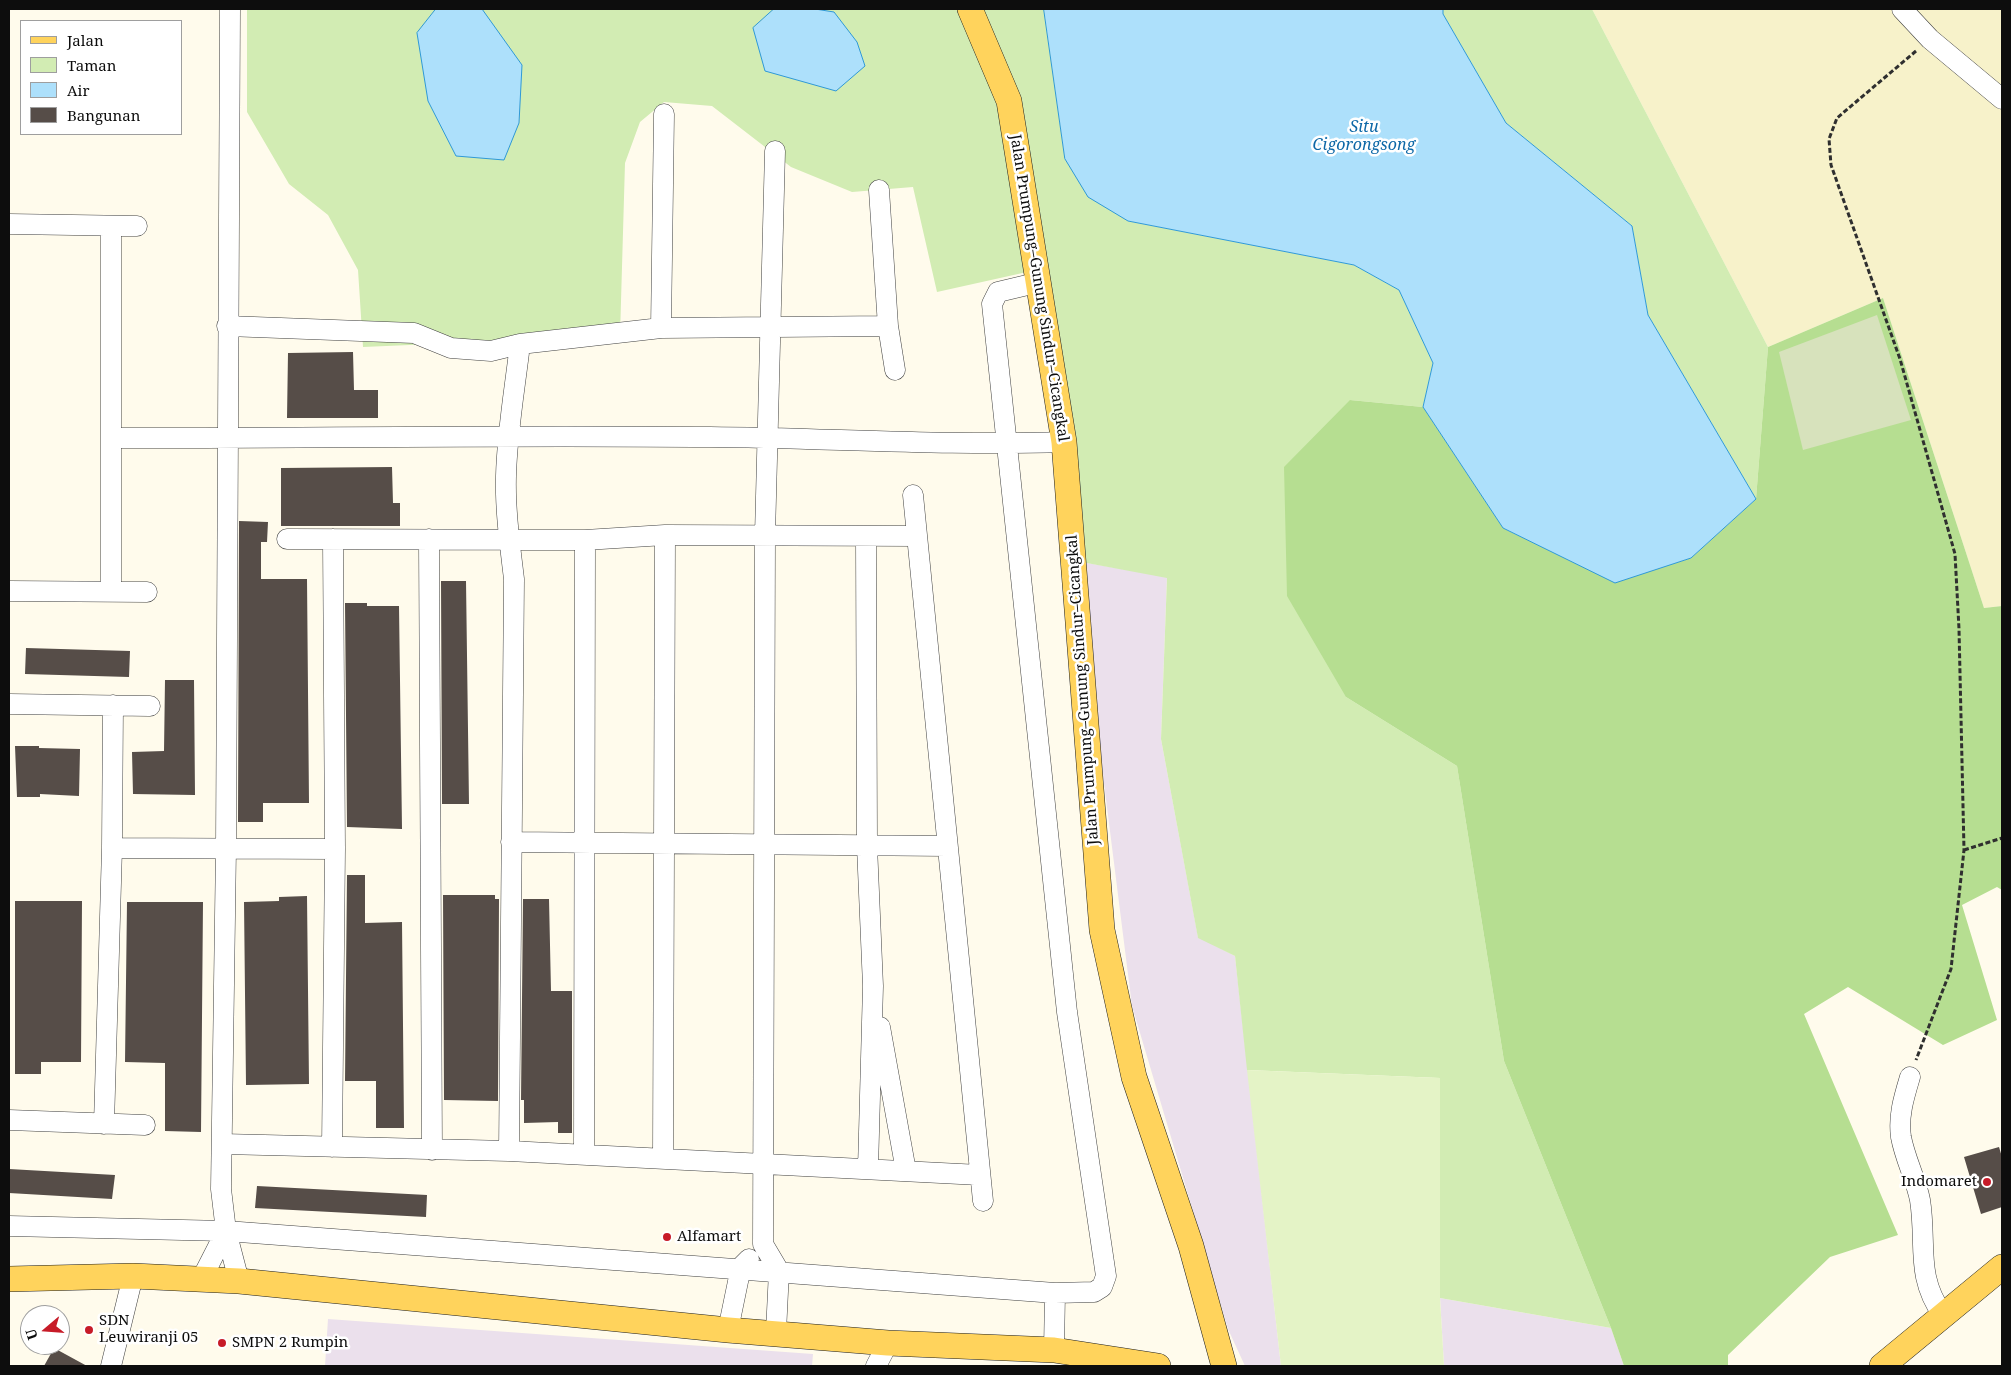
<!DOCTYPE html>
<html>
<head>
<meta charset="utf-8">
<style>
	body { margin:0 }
	#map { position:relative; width:2011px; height:1375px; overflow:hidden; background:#fffbec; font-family:"Noto Serif",serif }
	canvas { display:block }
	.frame { position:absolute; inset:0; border:10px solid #0d0d0d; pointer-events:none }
	.legend { position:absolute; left:20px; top:20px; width:162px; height:115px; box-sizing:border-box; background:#fff; border:1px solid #9e9e9e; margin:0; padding:6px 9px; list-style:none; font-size:15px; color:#0d0d0d }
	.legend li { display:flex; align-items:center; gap:10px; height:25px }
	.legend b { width:25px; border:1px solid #9e9e9e }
	.north { position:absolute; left:20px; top:1305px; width:50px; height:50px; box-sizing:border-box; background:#fff; border:1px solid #9e9e9e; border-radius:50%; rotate:252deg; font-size:14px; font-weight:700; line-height:20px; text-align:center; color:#0d0d0d }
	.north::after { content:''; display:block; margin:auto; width:18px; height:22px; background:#c71b28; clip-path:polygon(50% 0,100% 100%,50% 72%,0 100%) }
</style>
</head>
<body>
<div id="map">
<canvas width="2011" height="1375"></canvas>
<div class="frame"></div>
<ul class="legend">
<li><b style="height:6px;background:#ffd35c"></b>Jalan</li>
<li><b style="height:14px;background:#d2ecb3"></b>Taman</li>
<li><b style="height:14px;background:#ade0fb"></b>Air</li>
<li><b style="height:14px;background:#564d48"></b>Bangunan</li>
</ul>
<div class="north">U</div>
</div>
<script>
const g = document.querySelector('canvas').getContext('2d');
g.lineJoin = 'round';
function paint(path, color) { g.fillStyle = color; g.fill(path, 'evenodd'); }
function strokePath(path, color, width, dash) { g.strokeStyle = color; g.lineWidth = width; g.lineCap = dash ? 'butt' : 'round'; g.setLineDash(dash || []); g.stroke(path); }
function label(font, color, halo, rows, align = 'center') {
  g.font = font + ' "Noto Serif",serif'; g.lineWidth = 5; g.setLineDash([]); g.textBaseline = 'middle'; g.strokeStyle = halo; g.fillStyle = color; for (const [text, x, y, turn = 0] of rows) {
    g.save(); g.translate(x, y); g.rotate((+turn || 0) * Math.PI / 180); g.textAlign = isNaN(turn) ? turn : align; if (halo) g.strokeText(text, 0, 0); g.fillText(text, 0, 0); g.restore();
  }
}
const industrial = new Path2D(`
	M1076,561L1167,577L1161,739L1198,937L1235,956L1281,1366H1245L1228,1329L1132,1006Z
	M1440,1298L1611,1328L1624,1366H1444Z
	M328,1319L813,1354L812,1366H325Z`);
const farmland = new Path2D(`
	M1592,9H2002V606L1984,608L1883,298L1768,347Z`);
const green = new Path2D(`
	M247,9H1044L1065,159L1128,221L1354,265L1399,290L1433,363L1423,407L1350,400L1346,697L1457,766L1504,1061L1611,1328L1440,1298V1078L1247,1070L1235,956L1198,938L1161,739L1167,578L1076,561L1045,268L937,292L913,187L852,192L791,167L712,106L664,102L640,122L625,163L620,336L363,347L358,270L328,215L289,184L247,112Z
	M1443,9H1592L1768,347L1756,499L1648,315L1632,226L1506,123L1443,14Z`);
const forest = new Path2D(`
	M1883,298L1984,608L2002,606V890L1997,887L1962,905L1997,1020L1943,1045L1848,987L1804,1014L1898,1235L1830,1257L1728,1355V1366H1624L1611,1328L1504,1061L1457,766L1346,697L1287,596L1284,467L1350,400L1423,407L1503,528L1615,582L1691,558L1756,499L1768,347Z`);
const cemetery = new Path2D(`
	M1877,315L1911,420L1803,450L1779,352Z`);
const pitch = new Path2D(`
	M1247,1070L1440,1078V1298L1444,1366H1281Z`);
const water = new Path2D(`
	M436,9H482L522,65L519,123L504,160L456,156L428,101L417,33Z
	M774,9H815L834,12L857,42L865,66L836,91L765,71L753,28Z
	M1044,9H1443V14L1506,123L1632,226L1648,315L1756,499L1691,558L1615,583L1503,528L1423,407L1433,363L1399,290L1354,265L1128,221L1088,197L1065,159Z`);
const building = new Path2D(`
	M353,352L354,390H378V418H287L288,353Z
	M392,467L393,503H400V526H281V468Z
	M239,521L268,522L267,542H261V579H307L309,803H263V822H238Z
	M441,581H466L469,804H442Z
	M345,603H367V606H399L402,829L347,827Z
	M26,648L130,651L129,677L25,674Z
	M165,680H194L195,795L133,794L132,752L164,751Z
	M15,746H39V748L80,749L79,796L40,794V797H17Z
	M347,875H365V923L402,922L404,1128H376V1081H345Z
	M443,895H495V899H499L498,1101L444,1100Z
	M307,896L309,1084L246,1085L244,902L279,901V897Z
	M523,899H549L551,991H572V1133H558V1122L524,1123V1100H521Z
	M15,901H82L81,1062H41V1074H15Z
	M127,902H203L201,1132L165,1131V1063L125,1062Z
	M1999,1147L2002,1157V1207L1981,1214L1964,1157Z
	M9,1169L115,1175L112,1199L9,1193Z
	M257,1186L427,1195L426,1217L255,1208Z
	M54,1348L87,1366H44Z`);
const path = new Path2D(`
	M1916,51L1837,118L1829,139L1831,165L1900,359L1955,554L1959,629L1964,850L1951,969L1916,1060
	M1964,850L2002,838`);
const minor = new Path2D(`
	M230,9L226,848L221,1189L226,1231L239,1281
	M1902,9L1930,39L2002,99
	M775,151L765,535L763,1244L779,1271L776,1332
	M879,190L888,326L895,370
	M9,224L137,226
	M111,226V591
	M227,326L414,333L451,348L491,351L520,344
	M661,328L664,114
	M112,438C312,438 511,435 710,437C828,438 946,446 1064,442
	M913,495L983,1201
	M866,536L867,846L873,986L868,1169
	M287,539L585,540L665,535L917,536
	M429,539L432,1150
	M9,591L147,592
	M9,704L150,706
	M511,842L947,846
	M112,848L335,849
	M880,1027L906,1171
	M1910,1077C1904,1097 1898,1116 1901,1137C1905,1159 1916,1179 1920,1200C1927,1244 1915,1276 1943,1315
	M9,1120L145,1125
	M104,1124L112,848L113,705
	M223,1144L509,1151L980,1175
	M332,1147L335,849L333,539
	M509,1151L514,579C510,545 505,510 506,476C507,432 515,388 520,344L661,328L888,326
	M584,1155L585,540
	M663,1159L665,535
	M9,1226L226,1231L1055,1293L1094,1292L1102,1287L1106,1276L1067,1012L992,304L998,292L1040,282
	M202,1278L226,1231
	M728,1330L741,1267L749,1259
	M1054,1350L1055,1293
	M111,1366L133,1276
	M876,1366L888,1343`);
const major = new Path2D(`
	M970,9L1009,101L1064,442L1102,930L1134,1077L1191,1246L1224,1366
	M9,1279L133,1276L239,1281L728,1330L888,1343L1054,1350L1158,1366
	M1882,1366L2002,1267`);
const markers = [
	[1987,1182,5,"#c71b28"],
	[667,1237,5,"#c71b28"],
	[89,1330,5,"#c71b28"],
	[222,1343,5,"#c71b28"]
];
const streetNames = [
	["Jalan Prumpung–Gunung Sindur–Cicangkal",1039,288,81],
	["Jalan Prumpung–Gunung Sindur–Cicangkal",1083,690,-94]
];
const poiNames = [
	["Indomaret",1977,1182,"right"],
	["Alfamart",677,1237],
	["SDN",99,1321],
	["Leuwiranji 05",99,1338],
	["SMPN 2 Rumpin",232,1343]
];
const waterNames = [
	["Situ",1364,127],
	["Cigorongsong",1364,145]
];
paint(industrial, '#ebe0ec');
paint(farmland, '#f7f2ca');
paint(green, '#d2ecb3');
paint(forest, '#b6de91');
paint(cemetery, '#d7e2bc');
paint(pitch, '#e4f3c6');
paint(water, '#ade0fb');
strokePath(water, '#2f99d7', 1);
paint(building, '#564d48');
strokePath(minor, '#404040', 21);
strokePath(major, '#1e1e1e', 26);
strokePath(path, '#2f2f2f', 3, [5, 2.5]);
strokePath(minor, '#fff', 20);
strokePath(major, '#ffd35c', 25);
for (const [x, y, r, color] of markers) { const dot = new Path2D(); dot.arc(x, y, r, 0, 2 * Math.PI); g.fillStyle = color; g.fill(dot); strokePath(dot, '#fff', 2); }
label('15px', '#0d0d0d', '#fff', streetNames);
label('15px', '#0d0d0d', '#fff', poiNames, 'left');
label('italic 16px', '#0d68a7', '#fff', waterNames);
</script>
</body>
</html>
